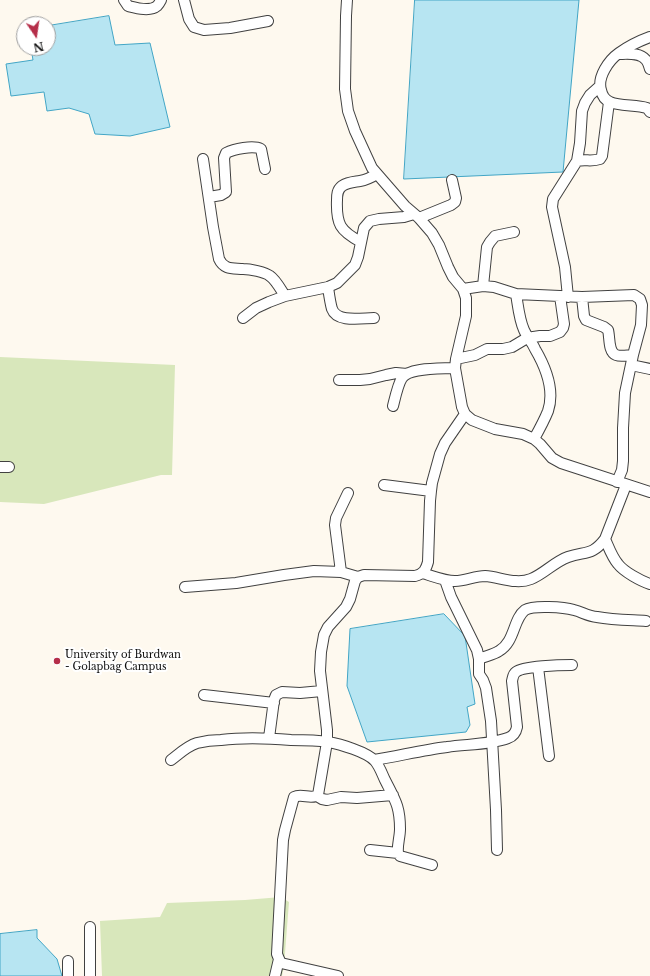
<!DOCTYPE html>
<html>
<head>
<meta charset="utf-8">
<style>
	body { margin:0 }
	#map { position:relative; width:650px; height:976px; overflow:hidden; background:#fef9ef; font-family:"Libre Baskerville",serif }
	canvas { display:block }
	.north { position:absolute; left:16px; top:16px; width:40px; height:40px; box-sizing:border-box; background:#fff; border:1px solid #9f9f9f; border-radius:50%; rotate:167deg; font-size:11px; font-weight:700; line-height:16px; text-align:center; color:#0e0e0e }
	.north::after { content:''; display:block; margin:auto; width:14px; height:18px; background:#b52e49; clip-path:polygon(50% 0,100% 100%,50% 72%,0 100%) }
</style>
</head>
<body>
<div id="map">
<canvas width="650" height="976"></canvas>
<div class="north">N</div>
</div>
<script>
const g = document.querySelector('canvas').getContext('2d');
g.lineJoin = 'round';
function paint(path, color) { g.fillStyle = color; g.fill(path, 'evenodd'); }
function strokePath(path, color, width, dash) { g.strokeStyle = color; g.lineWidth = width; g.lineCap = dash ? 'butt' : 'round'; g.setLineDash(dash || []); g.stroke(path); }
function label(font, color, halo, rows, align = 'center') {
  g.font = font + ' "Libre Baskerville",serif'; g.lineWidth = 4; g.setLineDash([]); g.textBaseline = 'middle'; g.strokeStyle = halo; g.fillStyle = color; for (const [text, x, y, turn = 0] of rows) {
    g.save(); g.translate(x, y); g.rotate((+turn || 0) * Math.PI / 180); g.textAlign = isNaN(turn) ? turn : align; if (halo) g.strokeText(text, 0, 0); g.fillText(text, 0, 0); g.restore();
  }
}
const green = new Path2D(`
	M0,357L175,365L172,475H161L44,504L0,502Z
	M281,897L289,902L284,966L282,976H102L100,921L160,917L167,903L245,900Z`);
const water = new Path2D(`
	M415,0H579L563,172L404,179Z
	M109,16L115,45L150,43L170,127L130,136L95,134L89,114L69,108L47,111L44,92L11,96L6,64L33,60L31,48H48V26Z
	M444,614L465,636L475,704L467,707L470,725L466,732L367,742L347,686L350,629Z
	M37,930V938L57,959L62,976H0V934Z`);
const street = new Path2D(`
	M124,0L128,6C136,8 150,12 157,6C159,4 160,2 161,0
	M184,0L189,19L194,27L204,30L230,28L268,21
	M347,0L346,16L345,89L348,111L355,131L372,168L405,206L419,218L432,233L439,245L448,267L453,277L463,289L466,298V316L456,359L455,368L462,407L465,414L472,420L495,429L523,434L534,439L540,444L552,458L561,463L650,492
	M650,37C639,41 629,46 619,53C609,60 597,77 601,90C602,95 605,100 610,102C619,106 636,105 647,108L650,112
	M618,54C627,54 640,52 646,60C648,62 649,66 650,69
	M203,159L213,227L219,259C224,270 233,268 243,269C250,269 265,272 270,276C276,280 281,290 285,296
	M577,161L580,143L582,111L585,103L590,95L600,86
	M209,197L221,195L226,192L224,158L226,153C234,149 253,145 261,149L265,169
	M419,218L451,205L455,202L456,198L452,180
	M361,242C340,231 336,224 337,200C337,195 337,190 342,186C348,182 354,182 360,181C366,180 372,177 377,174
	M483,286L487,247L490,242L495,236L514,232
	M328,287C329,294 330,302 332,309C337,323 362,318 374,318
	M463,289L483,286L494,287L516,294L582,297L634,295L640,299L642,305L641,325L633,355L625,393L623,428V461L622,470L617,482
	M516,294C518,305 519,319 524,330C527,337 532,342 535,349C545,366 555,390 548,411C544,421 539,430 534,439
	M568,297L565,267L552,207L553,199L577,161C585,159 592,162 600,159L602,156L609,102
	M582,297L584,316L586,320L604,327L608,330C610,337 608,352 616,355C621,357 628,355 633,355
	M243,318L256,308L269,302L285,296L328,287L337,283L355,265L358,257L364,228L370,221L379,219L404,217L414,214
	M456,359L475,355L487,349H503L512,347L527,338L540,336H550L560,332L563,328L564,324L560,296
	M631,365L650,369
	M339,380H360L370,379L386,375L396,373L407,374
	M393,406C395,398 398,384 402,378C410,367 442,369 455,368
	M0,467H9
	M384,485L431,491
	M605,539C609,548 612,557 618,564C624,572 641,581 650,584
	M341,572L335,525L336,518L348,493
	M422,573C433,576 444,581 455,581C465,581 475,576 485,576C500,577 516,585 531,579C544,574 554,562 568,557C586,551 592,556 605,539L626,485
	M445,580L451,597L477,650L479,659V674L483,680L486,688L491,721L496,810L497,850
	M185,587L236,583L284,575L314,571L341,572L358,577
	M479,659C485,656 493,655 499,651C515,642 513,619 525,610C533,605 564,607 574,610C582,612 588,616 597,617C613,620 630,620 646,621
	M538,667L549,756
	M204,695L274,703
	M269,738L274,700L276,695L282,692L300,693L322,691
	M171,760C179,754 187,746 197,743C205,741 213,740 221,740C245,737 267,738 291,740C303,740 316,740 328,742C340,744 367,752 375,761C380,767 382,774 385,780C395,800 400,806 400,829C400,837 397,845 398,853L400,856L432,865
	M374,760C399,756 423,750 447,747C467,744 489,745 508,738C514,736 516,732 517,727L512,681C513,677 513,674 516,672C523,666 561,665 572,665
	M317,796L322,799L327,800L341,797L357,798L393,795
	M370,850L398,853
	M90,927V976
	M68,976V961
	M275,976L279,959
	M338,976L281,963L279,959L277,954L283,840L285,830L294,797C302,793 311,800 318,795L327,742V730L320,671L321,652L324,635L328,627L346,607L350,599L355,581L358,577L364,575L415,576C424,574 426,569 428,562L430,501L431,491L432,483L440,454L445,443L465,414`);
const markers = [
	[57,661,4,"#b52e49"]
];
const poiNames = [
	["University of Burdwan",65,655],
	["- Golapbag Campus",65,667]
];
paint(green, '#d8e7bb');
paint(water, '#b7e5f2');
strokePath(water, '#42a5c5', 1);
strokePath(street, '#414141', 12);
strokePath(street, '#fff', 10);
for (const [x, y, r, color] of markers) { const dot = new Path2D(); dot.arc(x, y, r, 0, 2 * Math.PI); g.fillStyle = color; g.fill(dot); strokePath(dot, '#fff', 1.5); }
label('10px', '#0e0e0e', '#fff', poiNames, 'left');
</script>
</body>
</html>
